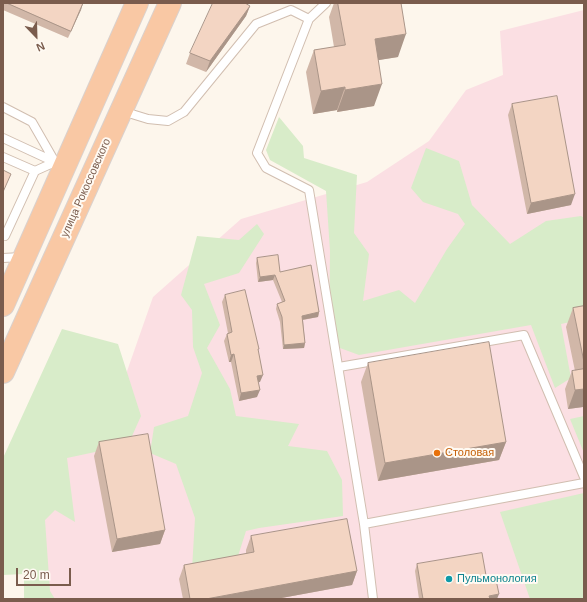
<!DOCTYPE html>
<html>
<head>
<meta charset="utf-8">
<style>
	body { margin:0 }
	#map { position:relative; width:587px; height:602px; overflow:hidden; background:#fdf6ec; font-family:Helvetica,sans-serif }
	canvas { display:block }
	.frame { position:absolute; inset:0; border:4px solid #7a5c4d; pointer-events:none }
	.north { position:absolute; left:16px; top:16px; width:40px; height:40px; -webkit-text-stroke:3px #fffaf3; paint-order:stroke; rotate:157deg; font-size:11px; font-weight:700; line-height:16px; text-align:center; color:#7a5c4d }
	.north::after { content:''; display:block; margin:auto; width:14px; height:18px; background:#7a5c4d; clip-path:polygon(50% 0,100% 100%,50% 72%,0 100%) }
	.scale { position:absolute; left:16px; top:568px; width:55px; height:18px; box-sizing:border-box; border:2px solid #7a5c4d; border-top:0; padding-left:5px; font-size:12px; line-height:14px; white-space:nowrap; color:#7a5c4d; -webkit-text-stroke:3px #fffaf3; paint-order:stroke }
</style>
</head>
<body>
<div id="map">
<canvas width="587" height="602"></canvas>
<div class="frame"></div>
<div class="north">N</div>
<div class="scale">20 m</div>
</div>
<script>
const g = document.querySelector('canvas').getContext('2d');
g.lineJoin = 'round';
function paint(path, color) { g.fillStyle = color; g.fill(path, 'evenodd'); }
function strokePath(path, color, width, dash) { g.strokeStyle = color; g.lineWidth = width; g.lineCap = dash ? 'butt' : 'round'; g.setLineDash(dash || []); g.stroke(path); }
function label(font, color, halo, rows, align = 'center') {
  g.font = font + ' Helvetica,sans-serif'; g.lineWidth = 4; g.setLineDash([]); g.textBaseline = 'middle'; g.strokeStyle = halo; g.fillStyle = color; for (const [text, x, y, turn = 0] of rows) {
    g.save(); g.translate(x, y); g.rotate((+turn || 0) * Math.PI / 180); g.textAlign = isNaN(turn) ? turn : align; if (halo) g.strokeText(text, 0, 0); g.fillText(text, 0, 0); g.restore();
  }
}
const medical = new Path2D(`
	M584,10V599H36L43,494L67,456L119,394L153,297L241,219L367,182L429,141L466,90L503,75L500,31Z`);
const green = new Path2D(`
	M279,117L303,146L304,158L357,175L354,233L369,254L363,301L399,290L415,303L447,249L465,224L458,214L423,202L411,188L426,148L459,161L472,205L510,244L546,221L581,216L584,218V319L561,324L571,378L555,388L531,325L359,355L329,344L330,251L326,191L270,160L266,150Z
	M257,224L264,234L239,273L204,284L220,325L207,348L230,389L236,416L299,424L288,446L327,451L342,480L343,516L259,528L246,531L238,556L192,569L195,518L176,464L150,453L154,427L188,416L202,373L193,347L192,310L181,295L197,236L239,240Z
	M62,329L118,344L141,416L128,445L67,458L75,522L55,510L45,520L50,591L55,599H24V574L3,575V458Z
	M584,416V453L570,419Z
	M584,493V599H530L500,512Z`);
const service = new Path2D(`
	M326,3L309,19L257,153L266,168L309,190L364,524L373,599
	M3,107L32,122L55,162L35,171L5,236L3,235
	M122,111L148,119L168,121L184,112L256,24L291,10L309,19
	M3,138L57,163
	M3,157L35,171
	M3,258L21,257
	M339,367L524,335L584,477
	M364,524L584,483`);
const trunk = new Path2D(`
	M3,305L137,3
	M3,372L170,3`);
const wall = new Path2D(`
	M3,3H83L68,38L3,10Z
	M334,3H401L398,57L378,60L374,106L337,112V110L313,114L306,72L314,50L334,47L329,17Z
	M250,6L246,16L206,72L186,64L190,53Z
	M512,104L571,205L527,214L508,115Z
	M257,258L280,272L319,312L318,317L303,320L305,343L304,348L283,349L280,322L276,309L277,304L282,302L273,280L258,282L256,263Z
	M225,295L258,351L260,382H258L257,397L239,401L231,362H229L224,341L227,334L228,333L222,302Z
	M584,306V408H583V407L568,409L565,389L572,371H575L566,327L573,308Z
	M368,363L506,442L499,460L378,481L361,382Z
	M99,442L165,530L160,544L112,552L94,456Z
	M251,536L357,571L352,585L276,599H183L179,579L184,565L246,554V550Z
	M417,564L487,581L497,599H419L415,571Z`);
const shadedWall = new Path2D(`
	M83,3L81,10L68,38Z
	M250,6L246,16L206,72L210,61Z
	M406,34L398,57L367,62L375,39Z
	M382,84L374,106L337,112L345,90Z
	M345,87L337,110L313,114L321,91Z
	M575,194L571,205L527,214L531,203Z
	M275,275L273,280L258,282L260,277Z
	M319,312L318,317L301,320L302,316Z
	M305,343L304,348L283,349L284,345Z
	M234,354L231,362H229L231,355Z
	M263,375L260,382L254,383L257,376Z
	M584,389V403L583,407L568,409L575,390Z
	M260,390L257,397L239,401L241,393Z
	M506,442L499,460L378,481L385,463Z
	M165,530L160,544L112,552L117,539Z
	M357,571L352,585L276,599H206Z
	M499,594L497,599H488L489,596Z`);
const building = new Path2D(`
	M7,3H83L71,31Z
	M213,3H245L250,6L210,61L190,53Z
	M338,3H401L406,34L375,39L382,84L345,90V87L321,91L314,50L345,45Z
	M557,96L575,194L531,203L512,104Z
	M3,170L11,174L3,192Z
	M278,255L280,272L311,265L319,312L302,316L305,343L284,345L282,317L277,304L285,301L275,275L260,277L257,258Z
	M245,290L259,349H258L263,375L257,376L260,390L241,393L234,354L231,355L227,334L232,332L225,295Z
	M584,306V362L573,308Z
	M489,342L506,442L385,463L368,363Z
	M584,369V389L575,390L572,371Z
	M148,434L165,530L117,539L99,442Z
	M347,519L357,571L206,599H190L184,565L254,552L251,536Z
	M482,553L487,581L496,580L499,594L489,596L490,599H423L417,564Z`);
const markers = [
	[437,453,4,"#e8710a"],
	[449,579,4,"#0f9aa8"]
];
const streetNames = [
	["улица Рокоссовского",86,188,-66]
];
const foodNames = [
	["Столовая",445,453]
];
const cultureNames = [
	["Пульмонология",457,579]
];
paint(medical, '#fbdfe3');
paint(green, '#d8ecc9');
strokePath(service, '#d1beb0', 10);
strokePath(trunk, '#dad1cd', 24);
strokePath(service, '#fff', 8);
strokePath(trunk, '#f9c8a4', 22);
paint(wall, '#d1b7a8');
paint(shadedWall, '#aa9588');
paint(building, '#f3d5c3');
strokePath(building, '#aa9588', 1);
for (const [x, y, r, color] of markers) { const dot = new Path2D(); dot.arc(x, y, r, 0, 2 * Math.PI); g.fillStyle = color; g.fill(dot); strokePath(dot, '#fffaf3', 1.5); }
label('11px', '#7a5c4d', '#fffaf3', streetNames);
label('11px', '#c56008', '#fffaf3', foodNames, 'left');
label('11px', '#0d838f', '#fffaf3', cultureNames, 'left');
</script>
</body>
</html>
